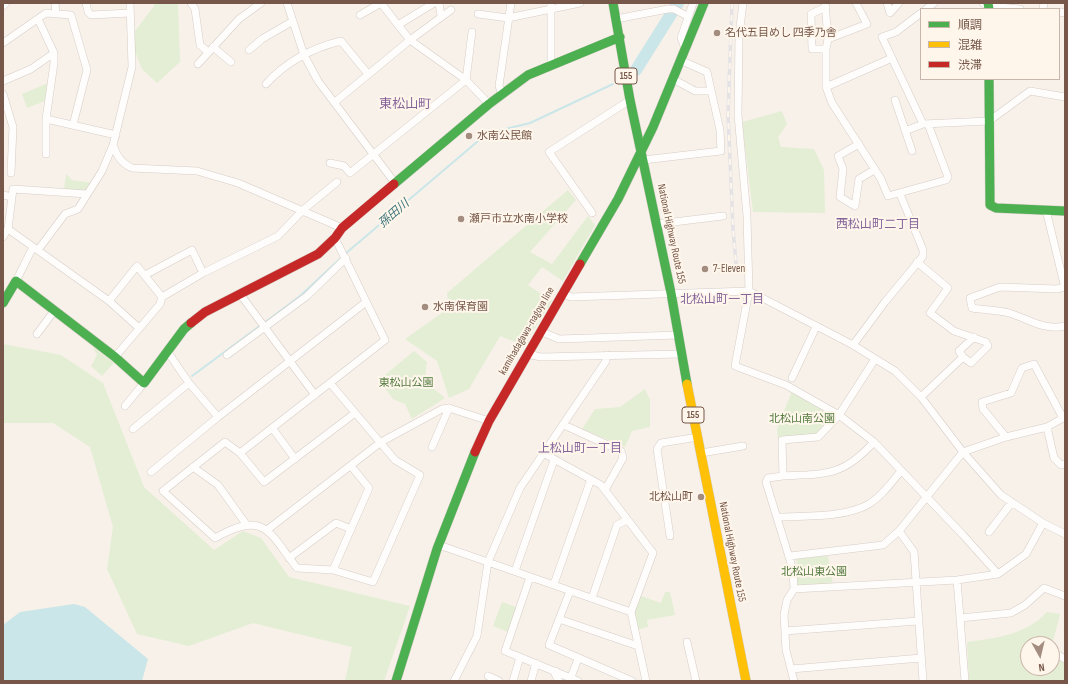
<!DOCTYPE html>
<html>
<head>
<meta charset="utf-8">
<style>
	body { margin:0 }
	#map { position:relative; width:1068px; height:684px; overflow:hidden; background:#f7f1ea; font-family:"Sofia Sans Condensed","Noto Sans JP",sans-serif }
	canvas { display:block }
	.frame { position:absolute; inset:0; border:4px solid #765749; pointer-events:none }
	.legend { position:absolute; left:920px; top:8px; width:140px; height:72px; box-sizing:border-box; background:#fff6eb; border:1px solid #c8b6aa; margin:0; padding:5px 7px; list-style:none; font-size:12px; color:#765749 }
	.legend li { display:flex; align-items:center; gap:8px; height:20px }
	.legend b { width:20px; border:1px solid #c8b6aa }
	.north { position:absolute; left:1020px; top:636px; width:40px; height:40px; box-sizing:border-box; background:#fff6eb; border:1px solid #c8b6aa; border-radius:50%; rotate:172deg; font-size:11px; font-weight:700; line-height:16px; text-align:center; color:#765749 }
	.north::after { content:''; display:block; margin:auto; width:14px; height:18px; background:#a38d81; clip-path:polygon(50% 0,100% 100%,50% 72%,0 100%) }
</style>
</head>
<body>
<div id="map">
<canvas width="1068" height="684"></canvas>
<div class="frame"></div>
<ul class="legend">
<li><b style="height:5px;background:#4caf50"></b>順調</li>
<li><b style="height:5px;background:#ffc107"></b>混雑</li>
<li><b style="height:5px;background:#c62828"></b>渋滞</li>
</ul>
<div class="north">N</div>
</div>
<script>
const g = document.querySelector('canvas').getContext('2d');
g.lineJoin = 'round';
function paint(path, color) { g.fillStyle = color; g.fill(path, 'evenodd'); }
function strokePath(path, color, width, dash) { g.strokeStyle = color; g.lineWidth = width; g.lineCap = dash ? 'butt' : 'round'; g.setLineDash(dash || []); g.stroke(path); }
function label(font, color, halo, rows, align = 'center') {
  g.font = font + ' "Sofia Sans Condensed","Noto Sans JP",sans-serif'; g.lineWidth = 4; g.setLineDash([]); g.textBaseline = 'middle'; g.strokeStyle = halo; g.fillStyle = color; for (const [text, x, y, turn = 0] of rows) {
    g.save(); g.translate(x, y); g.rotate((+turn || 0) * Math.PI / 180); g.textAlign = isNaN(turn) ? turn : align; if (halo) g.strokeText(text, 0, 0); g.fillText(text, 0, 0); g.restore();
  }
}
const green = new Path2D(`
	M156,3H178L180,62L157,83L142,69L130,38Z
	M48,83L45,101L27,108L22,94Z
	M782,111L787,124L778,137L781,147L814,149L824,170L825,213L753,212L742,122Z
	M66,174L72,180L92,183L86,193L64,190Z
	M568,190L576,200L530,252L552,264L588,216L595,225L563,281L542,267L528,285L552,301L524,345L500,336L469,389L449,398L437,361L405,339L449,308L447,293Z
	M3,344L61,355L103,383L144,487L214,550L243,531L261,538L289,577L410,606L384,681H345L352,647L253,623L189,646L137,634L107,569L113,527L90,447L53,423H3Z
	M93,347L114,363L102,376L91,366L97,355Z
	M414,351L427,362C423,384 429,384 445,398L412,419L405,404L393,399L379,380Z
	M645,389L650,400V427L632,431L625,447L582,429L595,409L620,407Z
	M792,391L833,416L817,437L778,440L777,429Z
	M828,556L833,585L800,588L796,584L798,572L796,558Z
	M665,592H670L675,615L647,620L648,627L636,630L633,616L641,596L661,603Z
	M502,602L516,607L508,632L493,626Z
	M1047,612L1060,614L1052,645L1028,644V668H1052V654L1065,662V681H969L967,642C996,638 1026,635 1047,612Z`);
const water = new Path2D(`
	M74,604L85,607L148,659L142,681H3V625L20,612Z`);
const stream = new Path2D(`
	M345,254L484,136L489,133L530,123L613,84
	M264,323L300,296L342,257
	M192,376L261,325`);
const river = new Path2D(`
	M636,70L678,3`);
const street = new Path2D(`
	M55,3L56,14
	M86,3L88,12L91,15L130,13
	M191,3L195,9L200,45L208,52
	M287,3L304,55L318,81L395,183
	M381,3L398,25
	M434,3L398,25L410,40L466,80L489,104
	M439,3L441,16
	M551,3V65
	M743,3L739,35L738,115L747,216L749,291L735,366L786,385L839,415L875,359
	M825,3L828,39L826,49V87L832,103L881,179L888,196L946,180L948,177L928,124
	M887,3L890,13L899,3
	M983,3L989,6L1020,9
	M3,6L6,3
	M826,7L811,14L812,49H826
	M926,9L934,3
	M1043,9L1044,3
	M1059,12L1065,13
	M921,13L896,32L882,37L923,124
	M478,14L508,18L580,3
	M360,15L381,3
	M38,19L54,53V63L46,119V154
	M616,19L668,9H674L687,16
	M828,39L867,24L856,3
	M3,43L46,13L71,15L87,70L73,125
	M213,47L231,62
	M685,48L681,38L693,3
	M249,50L262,39L293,21
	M198,64L239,19L261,3
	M673,79L695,91H710
	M3,81L31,69L54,53
	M266,84C285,63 312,48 341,41L368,74
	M826,87L892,58
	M3,94L13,127L11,173
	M502,95L499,86L511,3
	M895,100L912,151
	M335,102L410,40L451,10
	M46,119L116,135
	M905,131L923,124L989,121L1030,91L1065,97
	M859,144L838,156L843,169L840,197L855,206L859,179L874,170
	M113,145C117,156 121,163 132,168L197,171L238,183L342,228
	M643,160L721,151L720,130L707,72L680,60
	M330,163L344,166L350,173L466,80L472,32
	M3,195L12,197
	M1046,210L1065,288
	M592,213L549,152L630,100
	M657,224L723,216
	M8,229L109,301L139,328
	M3,237L8,229L13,189L87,194
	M38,250L65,214L78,209L102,171L113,145L132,67L130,3
	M917,262L948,288L930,313L954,331L986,342L988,346L971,363L963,357L921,397
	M145,275L192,250L203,273
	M16,281L33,247
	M1065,287L1057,289L1000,287L970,298L972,308C984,310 997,310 1009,313C1029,319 1044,331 1065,326
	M562,293L571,297L749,291L853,345L895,371L921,397L963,452L1001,495L1043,523L1065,534
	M240,294L315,395
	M109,301L137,266L162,297
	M540,331L559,339L678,335
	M37,334L54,311
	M853,345L885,302L923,256V250L900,194
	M167,351L189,383L218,417
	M527,354L541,357L681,354
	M227,355L307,296L346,258
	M115,357L160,304L162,297L203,273L278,236L303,210L337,182
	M963,357L959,351L974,337
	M792,378L816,327
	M330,383L395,460L420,475L373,582L333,570L297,568C268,531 265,510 215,538L163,491L225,442L240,453L264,482L355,413
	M125,406L144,383
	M564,425L621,451L623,458L605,490
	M1047,427L1054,458L1061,465L1065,464
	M133,429L189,383
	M273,429L295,459
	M1006,437L983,409L982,402L1011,393L1022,368L1034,364L1063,418
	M432,447L449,408
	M240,453L385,340L335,238
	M543,453L601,485L653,553L631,612L646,681
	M701,453L743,446
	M193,467L218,485L246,524
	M151,472L218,417L366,302
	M783,476C827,474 843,476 874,442
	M777,517C804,516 845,518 869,504C882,496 891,483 901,471
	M267,530L381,442L442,409L449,408L489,421
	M899,531L914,552L923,681
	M989,532L1012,502
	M670,536L657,449L661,443L698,437
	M439,545L631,612
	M790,556L883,545L899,531L963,452L1006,437L1047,427L1065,417
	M289,558L336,523L351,529
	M333,570L369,488L351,466
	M515,571L554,460
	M530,577L505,651L578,681
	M957,580L965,681
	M554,584L591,479
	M794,589L957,580L998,574L1026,554L1043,523
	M570,591L549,645L632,681
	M592,598L617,525L627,520
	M960,618L1011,613L1025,605L1044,588L1065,596
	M559,619L638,646
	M785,631L918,621
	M687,642L696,681
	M1053,652L1065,659
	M791,669L921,658
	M556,671L555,674L559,681
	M488,676L499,681
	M571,677L578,659
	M454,681L477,636L488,562L520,488L606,361L607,355
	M513,681L520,657
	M531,681L536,663
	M794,681L786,650L784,615L787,600L794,589L793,570L766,482L768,478L783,476L782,440L818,437L839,415L874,442L963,535L998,574`);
const fast = new Path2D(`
	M613,3L630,100L671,293L687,384
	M988,3L989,9
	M989,79L990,205L996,208L1065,211
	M394,184L489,104L528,75L620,37
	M580,264L618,199L653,127L704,3
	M3,303L16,281L115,357L144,383L184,329L191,323
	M396,681L437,549L475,452`);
const slow = new Path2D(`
	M687,384L746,681`);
const jam = new Path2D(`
	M191,323L205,312L318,254L335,238L342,228L394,184
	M475,452L489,421L580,264`);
const rail = new Path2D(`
	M732,3L728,114L733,229L736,263`);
const markers = [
	[717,33,4,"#a38d81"],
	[469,136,4,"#a38d81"],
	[461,219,4,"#a38d81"],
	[705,269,4,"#a38d81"],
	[425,307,4,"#a38d81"],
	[701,497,4,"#a38d81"]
];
const shields = [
	[626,76,22],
	[693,415,22]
];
const shieldNames = [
	["155",626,76],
	["155",693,415]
];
const poiNames = [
	["名代五目めし 四季乃舎",725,33],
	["水南公民館",477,136],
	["瀬戸市立水南小学校",469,219],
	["7-Eleven",713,269],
	["水南保育園",433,307],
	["北松山町",693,497,"right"]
];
const streetNames = [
	["National Highway Route 155",671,234,78],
	["kamihadagawa-nagoya line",527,331,-60],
	["National Highway Route 155",732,552,79]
];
const parkNames = [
	["東松山公園",406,383],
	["北松山南公園",802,419],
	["北松山東公園",814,572]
];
const waterNames = [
	["孫田川",394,214,-41]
];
const neighbourhoodNames = [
	["西松山町二丁目",878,225],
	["北松山町一丁目",722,300],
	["上松山町一丁目",580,449]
];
const quarterNames = [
	["東松山町",405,105]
];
paint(green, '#e4eed4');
paint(water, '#cbe6e8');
strokePath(stream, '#cbe6e8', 2);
strokePath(river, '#cbe6e8', 12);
strokePath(street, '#d6ccc6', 8);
strokePath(fast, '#d6cdc6', 10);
strokePath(slow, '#d6cdc6', 10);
strokePath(jam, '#d6cdc6', 10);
strokePath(street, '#fefdfc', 7);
strokePath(fast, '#4caf50', 9);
strokePath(slow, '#ffc107', 9);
strokePath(jam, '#c62828', 9);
strokePath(rail, '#e4e2e5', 3.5);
strokePath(rail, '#fff6eb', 2, [6]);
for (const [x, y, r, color] of markers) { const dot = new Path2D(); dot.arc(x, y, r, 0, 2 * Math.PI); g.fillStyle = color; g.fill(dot); strokePath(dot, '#fff6eb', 1.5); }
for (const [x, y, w] of shields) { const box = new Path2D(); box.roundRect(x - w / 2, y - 8, w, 16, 3); g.fillStyle = '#fff6eb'; g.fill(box); strokePath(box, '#765749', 1); }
label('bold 10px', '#765749', null, shieldNames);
label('11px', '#765749', '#fff6eb', poiNames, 'left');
label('11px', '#765749', '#fff6eb', streetNames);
label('11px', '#557c41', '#fff6eb', parkNames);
label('italic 12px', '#3c757c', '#fff6eb', waterNames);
label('12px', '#85649a', '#fff6eb', neighbourhoodNames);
label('13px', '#85649a', '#fff6eb', quarterNames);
</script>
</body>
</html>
